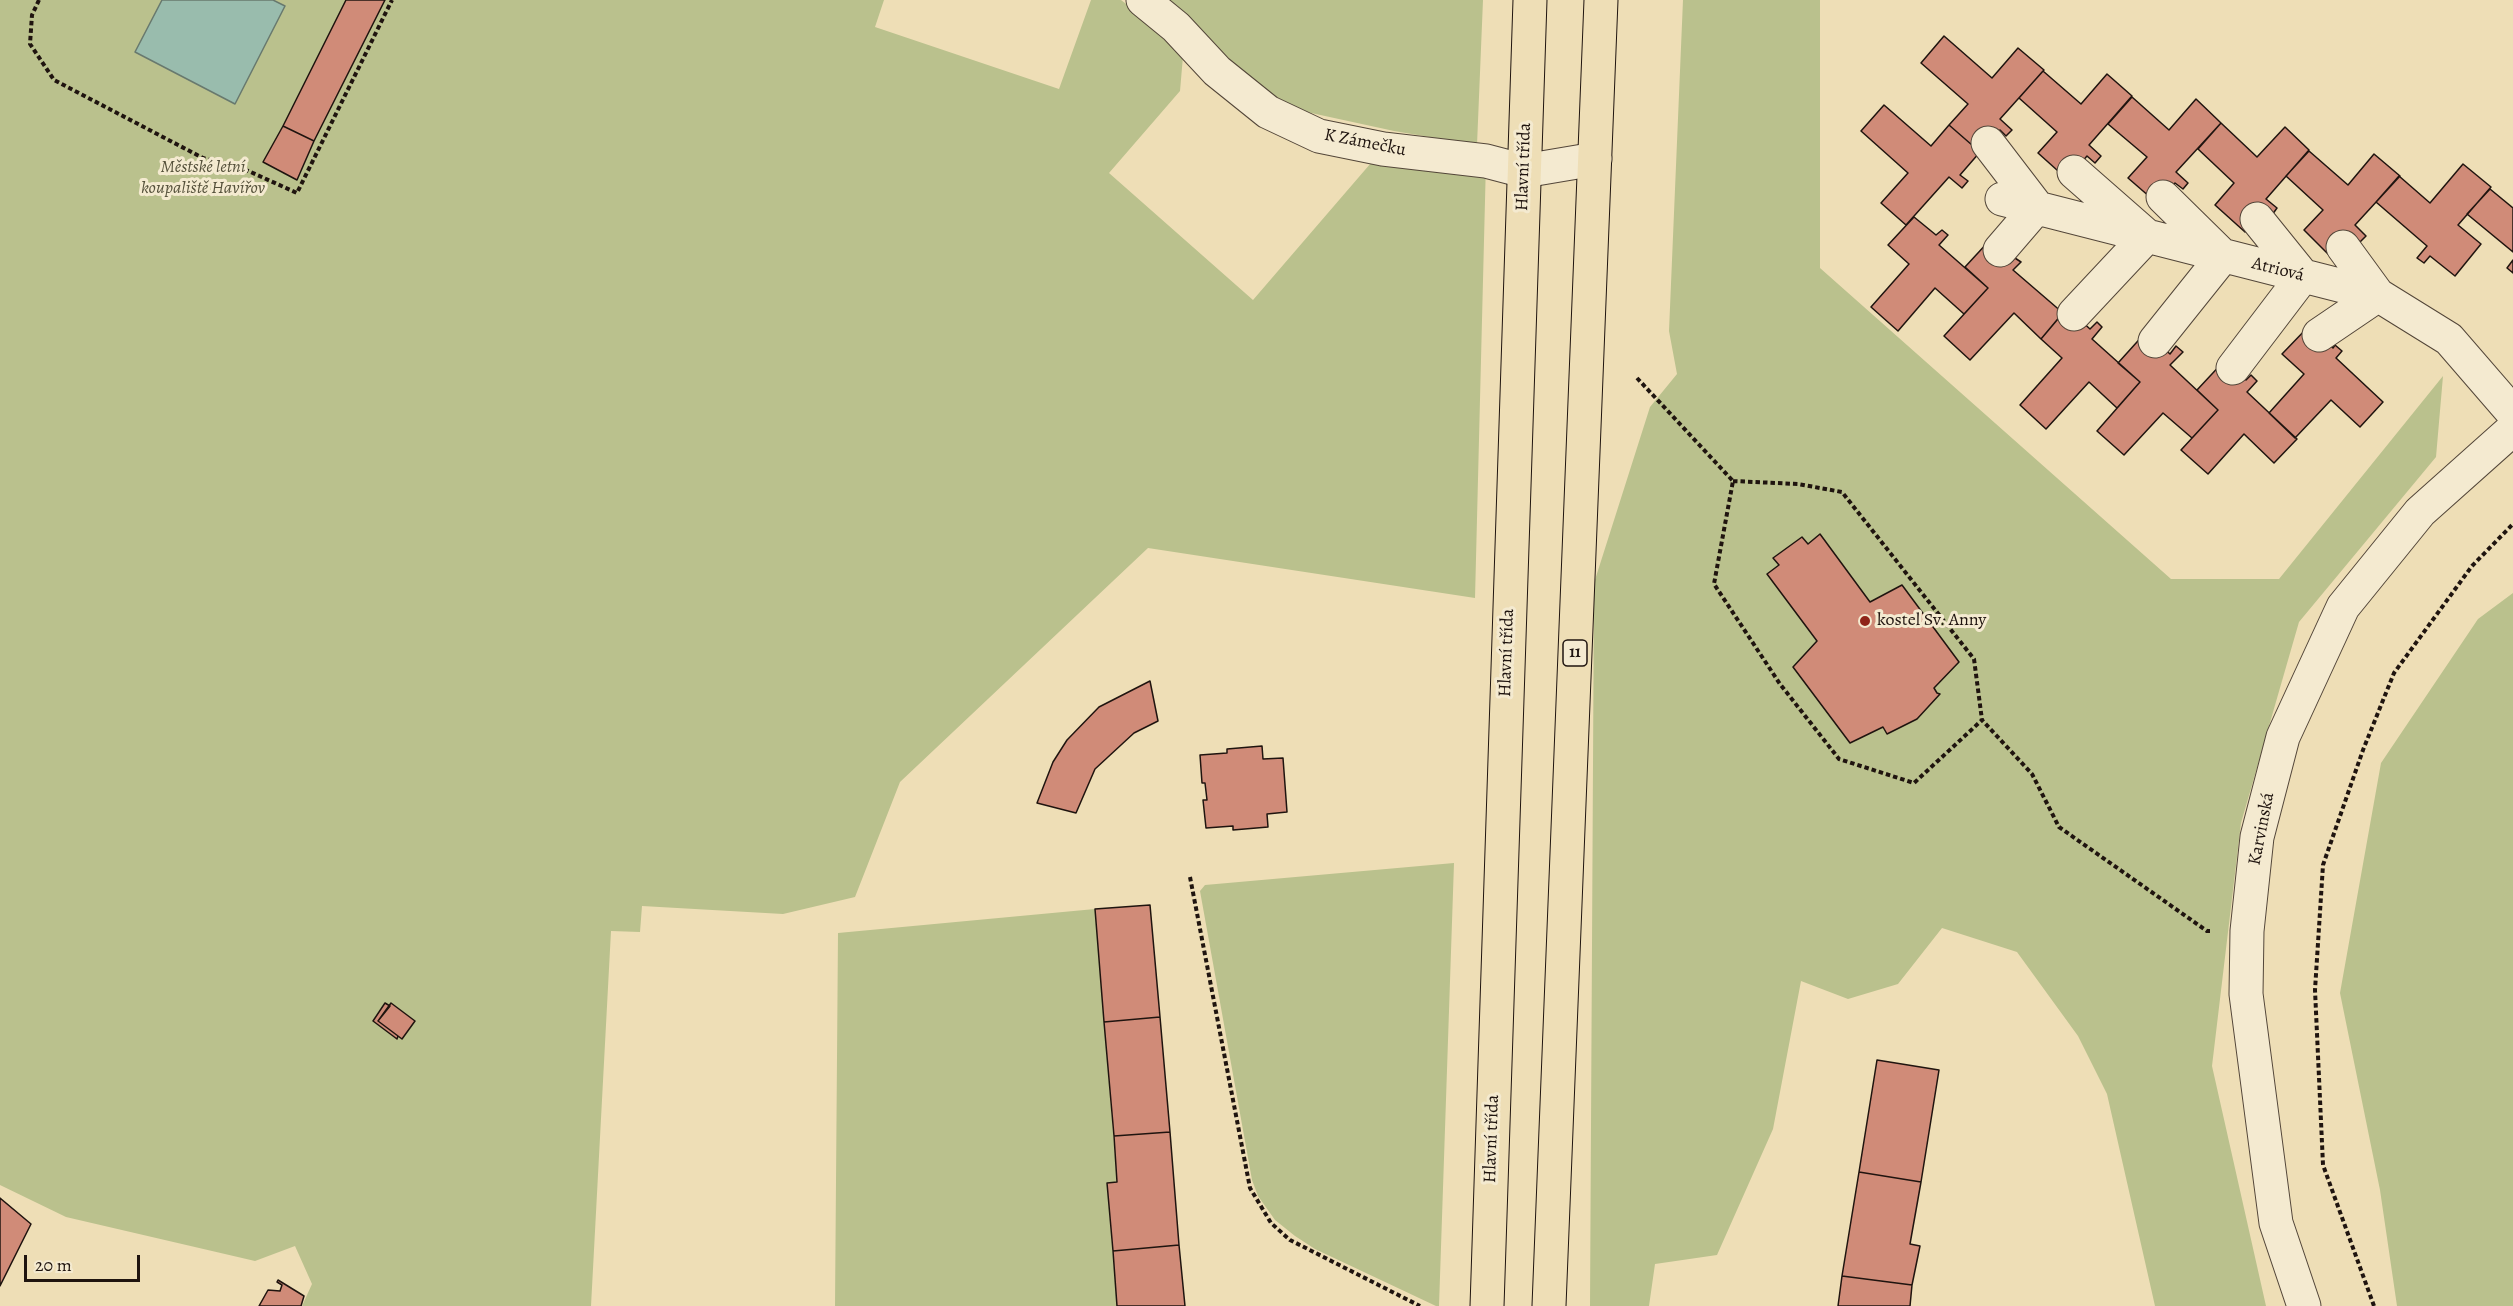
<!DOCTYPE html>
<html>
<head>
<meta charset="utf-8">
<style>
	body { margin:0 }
	#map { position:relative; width:2513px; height:1306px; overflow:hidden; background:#eedeb6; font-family:Alegreya,serif }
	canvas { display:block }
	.scale { position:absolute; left:24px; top:1255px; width:116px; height:27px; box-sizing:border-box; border:3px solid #1f140f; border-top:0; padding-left:8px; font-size:18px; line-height:21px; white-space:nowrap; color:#1f140f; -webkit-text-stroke:4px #f4ead0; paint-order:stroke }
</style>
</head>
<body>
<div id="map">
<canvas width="2513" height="1306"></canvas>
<div class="scale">20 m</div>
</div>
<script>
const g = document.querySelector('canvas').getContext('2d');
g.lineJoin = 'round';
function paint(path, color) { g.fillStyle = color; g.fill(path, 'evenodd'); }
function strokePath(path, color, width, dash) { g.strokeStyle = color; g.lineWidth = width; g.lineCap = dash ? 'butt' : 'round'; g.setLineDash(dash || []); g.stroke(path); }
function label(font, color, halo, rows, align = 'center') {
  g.font = font + ' Alegreya,serif'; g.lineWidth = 6; g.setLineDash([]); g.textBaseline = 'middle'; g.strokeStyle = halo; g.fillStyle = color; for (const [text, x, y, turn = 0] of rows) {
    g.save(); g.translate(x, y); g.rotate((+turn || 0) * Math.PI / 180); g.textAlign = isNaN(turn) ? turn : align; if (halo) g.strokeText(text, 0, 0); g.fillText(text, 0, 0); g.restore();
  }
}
const green = new Path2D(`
	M0,0H884L875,27L1059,89L1091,0H1121L1155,26L1183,56L1180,91L1109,173L1253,300L1383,149L1486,161L1475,598L1148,548L900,782L855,897L783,914L642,906L640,932L611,931L591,1306H302L312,1284L295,1246L255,1261L66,1217L0,1185Z
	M1168,0H1483L1477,145L1394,131L1302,111L1260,88Z
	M1683,0H1820V268L2171,579H2279L2443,376L2436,457L2299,622L2241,823L2212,1066L2266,1306H2155L2107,1094L2078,1036L2017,952L1942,928L1898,984L1848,999L1801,981L1773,1129L1717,1255L1655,1264L1649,1306H1590L1594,583L1650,407L1677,374L1669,331Z
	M2513,593V1306H2397L2380,1190L2340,993L2381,763L2478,619Z
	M1454,863L1439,1306H1436L1315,1249L1295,1236L1275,1220L1258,1196L1252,1180L1200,891L1205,885Z
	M1095,909L1117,1182L1107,1183L1117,1306H835L838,933Z`);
const water = new Path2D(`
	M162,0H273L285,6L235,104L135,52Z`);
const building = new Path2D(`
	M346,0H385L314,141L283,126Z
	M1944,36L1992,78L2018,48L2044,70L2000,119L2012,130L2006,136L2000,130L1980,152L1949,125L1968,104L1921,63Z
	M2043,71L2081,104L2107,74L2132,96L2089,145L2101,156L2095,163L2087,156L2067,179L2038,153L2057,132L2019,98Z
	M2132,97L2169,130L2196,99L2221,123L2176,172L2188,183L2183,189L2175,183L2158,204L2128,178L2147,157L2108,124Z
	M1884,105L1931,146L1949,125L1980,152L1960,175L1968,181L1962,188L1949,177L1906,225L1881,203L1908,173L1861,131Z
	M2221,123L2257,157L2285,127L2309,150L2266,199L2277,208L2272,215L2265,209L2245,232L2215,205L2234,183L2198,149Z
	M283,126L314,141L297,180L263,162Z
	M2309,151L2348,185L2374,154L2400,176L2355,225L2366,236L2360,242L2353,236L2332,258L2304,230L2323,210L2286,176Z
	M2463,164L2491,187L2458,225L2481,244L2455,276L2430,256L2424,263L2417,258L2427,246L2376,202L2399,176L2430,203Z
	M2490,189L2513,208V252L2467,214Z
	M1914,217L1936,235L1942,230L1948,235L1939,245L1988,288L1964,314L1935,288L1898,331L1871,307L1909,264L1888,245Z
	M1989,241L2021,262L2013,270L2063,313L2041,339L2014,313L1970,360L1944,336L1988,288L1965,267Z
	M2513,260V273L2507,268Z
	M2067,308L2090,329L2097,322L2102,327L2092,339L2140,382L2117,408L2089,382L2046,429L2020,405L2062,358L2041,339Z
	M2309,326L2333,348L2335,345L2342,351L2336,358L2383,402L2360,427L2331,400L2295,438L2269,413L2304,374L2282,354Z
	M2146,332L2170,354L2176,346L2183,352L2170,365L2218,410L2192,438L2163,413L2124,455L2097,431L2140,382L2118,363Z
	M2225,360L2246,380L2251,375L2257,381L2247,392L2297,439L2274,463L2244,434L2208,474L2181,450L2218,410L2197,390Z
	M1820,534L1870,602L1902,585L1959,662L1934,688L1937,693L1940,694L1917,719L1887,734L1883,727L1850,743L1793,667L1817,641L1767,574L1779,565L1773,558L1802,537L1808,544Z
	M1150,681L1158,721L1134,733L1095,769L1076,813L1037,803L1053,762L1067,740L1099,707Z
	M1262,746L1263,759L1283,758L1287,812L1267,814L1268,827L1233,830V826L1206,828L1203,800H1207L1205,783H1202L1200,755L1227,753V749Z
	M1150,905L1160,1017L1104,1022L1095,909Z
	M385,1003L390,1006L378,1021L398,1036L397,1039L373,1021Z
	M391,1003L415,1021L402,1039L378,1021Z
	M1160,1017L1170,1132L1114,1136L1104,1022Z
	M1877,1060L1939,1070L1921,1182L1859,1172Z
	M1170,1132L1179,1245L1113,1251L1107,1183L1117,1182L1114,1136Z
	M1859,1172L1921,1182L1910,1244L1920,1246L1912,1285L1842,1276Z
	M0,1198L31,1224L0,1286Z
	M1179,1245L1185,1306H1117L1113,1251Z
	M1842,1276L1912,1285L1910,1306H1838Z
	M278,1280L304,1296L301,1306H259L268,1290L280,1291L282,1285L277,1282Z`);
const path = new Path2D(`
	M39,0L32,15L30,44L54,80L203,158L244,169L297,193L392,0
	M1637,378L1733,481L1714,584L1780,684L1839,759L1914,783L1982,720L2032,774L2059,827L2207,931H2210
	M1733,481L1798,484L1842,492L1974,659L1982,720
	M1190,877L1250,1188L1271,1223L1290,1240L1420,1306
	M2374,1306L2323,1165L2315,990L2323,865L2363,750L2394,673L2472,566L2513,524`);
const street = new Path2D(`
	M1143,0L1176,27L1217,71L1268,112L1319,136L1383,149L1486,161L1524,171L1595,159
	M1988,143L2037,207L2000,250
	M2074,172L2147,236L2074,314
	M2002,199L2378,295L2449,339L2513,413
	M2319,335L2378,295L2343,247
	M2155,341L2223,256L2163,197
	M2233,368L2303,276L2257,219
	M2304,1306L2276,1223L2246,994L2247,931L2257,837L2283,737L2343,607L2420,512L2513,429`);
const primary = new Path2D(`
	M1487,1306L1530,0
	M1549,1306L1601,0`);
const markers = [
	[1865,621,6,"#8f2418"]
];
const shields = [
	[1575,653,24]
];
const shieldNames = [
	["11",1575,653]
];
const streetNames = [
	["K Zámečku",1365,143,11],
	["Hlavní třída",1524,167,-88],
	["Atriová",2278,270,14],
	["Hlavní třída",1507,653,-88],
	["Karvinská",2262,829,-79],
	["Hlavní třída",1492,1139,-88]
];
const parkNames = [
	["Městské letní",203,168],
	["koupaliště Havířov",203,189]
];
const poiNames = [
	["kostel Sv. Anny",1877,621]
];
paint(green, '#bac18d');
paint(water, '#99bcad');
strokePath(water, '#68796e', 1.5);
paint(building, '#d08b78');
strokePath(building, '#1f140f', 1.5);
strokePath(street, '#534639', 35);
strokePath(primary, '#1f140f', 35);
strokePath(path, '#1f140f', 4, [4.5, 3]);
strokePath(street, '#f4ead0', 33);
strokePath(primary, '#eedeb6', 33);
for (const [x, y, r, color] of markers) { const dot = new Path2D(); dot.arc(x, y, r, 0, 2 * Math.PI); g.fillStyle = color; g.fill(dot); strokePath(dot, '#f4ead0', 2); }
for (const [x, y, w] of shields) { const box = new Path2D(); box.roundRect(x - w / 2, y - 13, w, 26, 4.5); g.fillStyle = '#f4ead0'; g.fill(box); strokePath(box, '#1f140f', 1.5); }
label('bold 16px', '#1f140f', null, shieldNames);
label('18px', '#1f140f', '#f4ead0', streetNames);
label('italic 18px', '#55513b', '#f4ead0', parkNames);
label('18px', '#1f140f', '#f4ead0', poiNames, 'left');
</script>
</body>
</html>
